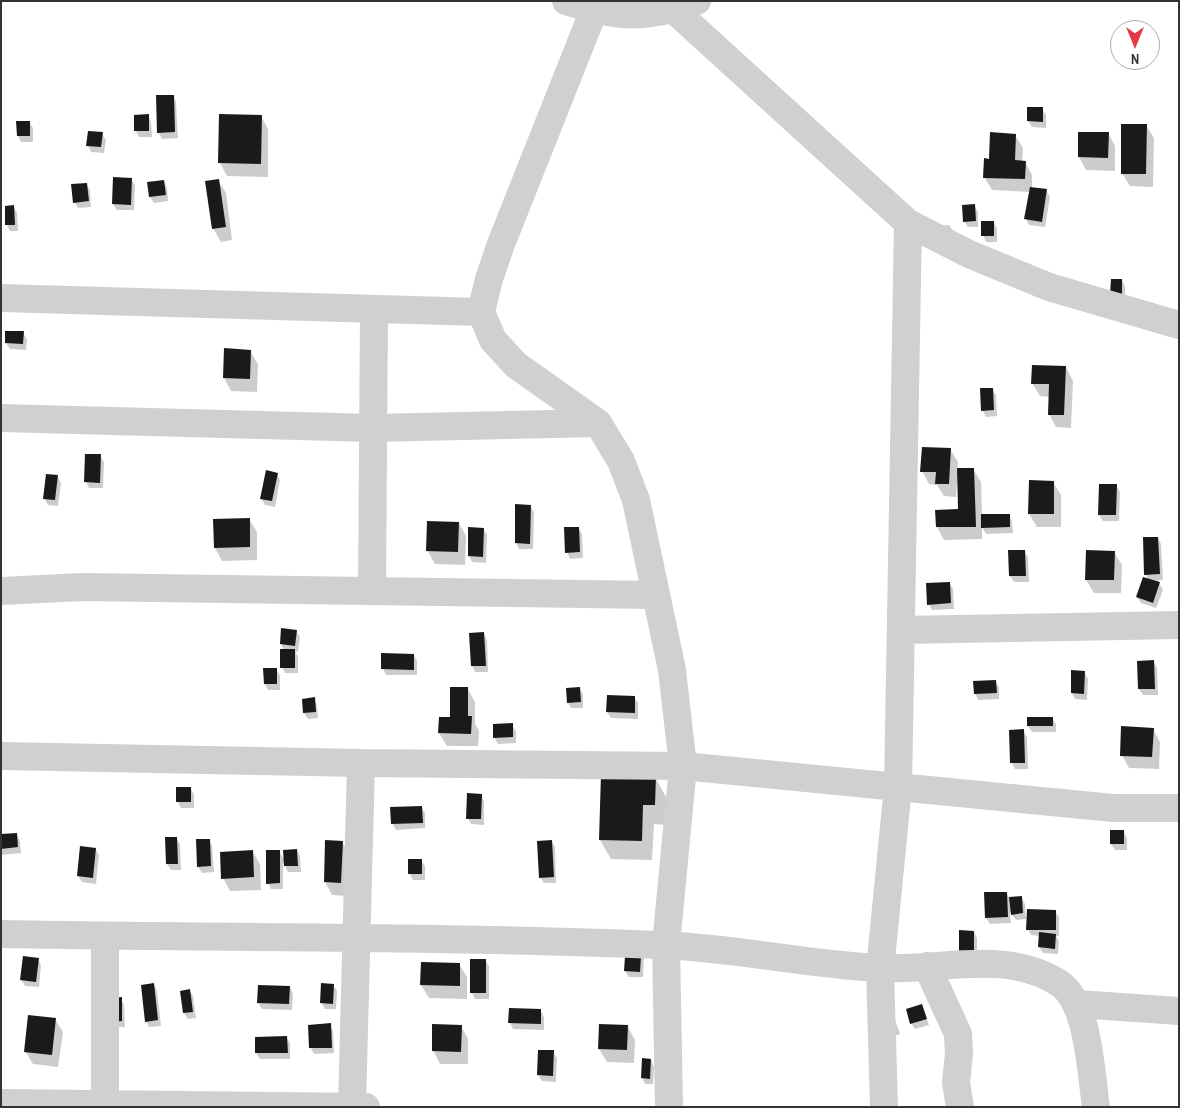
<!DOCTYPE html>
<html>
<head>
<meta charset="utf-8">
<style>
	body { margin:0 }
	#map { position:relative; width:1180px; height:1108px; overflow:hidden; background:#fff; font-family:"Archivo Narrow",sans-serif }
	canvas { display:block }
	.frame { position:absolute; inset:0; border:2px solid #333; pointer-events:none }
	.north { position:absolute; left:1110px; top:20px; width:50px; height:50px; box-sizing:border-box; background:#fff; border:1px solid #adadad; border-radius:50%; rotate:180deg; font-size:14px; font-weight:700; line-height:20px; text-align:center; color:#333 }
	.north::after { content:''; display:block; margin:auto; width:18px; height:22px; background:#e63946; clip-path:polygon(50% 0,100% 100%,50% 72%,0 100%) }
</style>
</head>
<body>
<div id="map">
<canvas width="1180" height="1108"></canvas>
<div class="frame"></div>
<div class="north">N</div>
</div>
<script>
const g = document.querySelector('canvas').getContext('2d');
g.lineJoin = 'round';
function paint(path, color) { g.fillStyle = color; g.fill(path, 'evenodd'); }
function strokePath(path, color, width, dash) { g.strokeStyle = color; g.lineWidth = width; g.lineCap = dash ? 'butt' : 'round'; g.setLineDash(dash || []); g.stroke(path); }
const shadow = new Path2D(`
	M173,96L176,102L178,138L162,139L158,132Z
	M1028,108L1042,109L1046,115V128L1032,127L1028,121Z
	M148,115L151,122L152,137H139L136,131Z
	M261,116L268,129V177L227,176L220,163Z
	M18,122H29L33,128V142H21L18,136Z
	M1146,125L1154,138L1153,187L1130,186L1122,173Z
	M1079,133H1108L1115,146V171L1086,170L1079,157Z
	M102,134L106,140L104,153L91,152L88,146Z
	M1015,135L1023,148L1022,162H1025L1032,175V188L1046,190L1050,197L1045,227L1029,225L1026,219L1030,192L992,190L984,177L990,160Z
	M131,179L135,185L134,210H117L113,204Z
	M218,180L226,193L232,240L221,242L213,228Z
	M164,181L167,188L168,201L154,203L150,197Z
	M86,184L90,190L91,207L78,208L75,202Z
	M974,206L978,212V227H968L964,221Z
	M14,207L17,213L18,231H10L7,225Z
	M994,222L997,229V242H986L983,235Z
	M949,225L953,231L928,227Z
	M1122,280L1125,286V300H1115Z
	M23,333L27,339L26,350L10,349L6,343Z
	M250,351L258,364L257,392L231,391L224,378Z
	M1066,367L1073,381L1071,428L1056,427L1049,414L1050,397L1040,396L1032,383Z
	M992,389L996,395L997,416L986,417L983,411Z
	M950,449L958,462L957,470L973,469L981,482L982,516L1009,515L1012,521L1013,533L986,534L982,527V539L944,540L937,527L936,511L960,510L959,483H957L956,497L944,496L937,485L929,484L922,471Z
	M100,456L104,462L103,488H89L86,482Z
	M277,474L280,480L275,507L265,505L261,498Z
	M57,476L61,483L58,506L48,505L44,498Z
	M1053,482L1061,495V527H1037L1029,514Z
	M1116,485L1120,492L1119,521H1103L1099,515Z
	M530,506L534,512L533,549H519L516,543Z
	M249,519L257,532V560L222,561L215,548Z
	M459,523L466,536L465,565L435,564L427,550Z
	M578,528L582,534L583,558L570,559L567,552Z
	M483,529L487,535L486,563L472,562L469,556Z
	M1158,538L1161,544L1163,580L1151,581L1159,583L1163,590L1156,608L1141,603L1137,597L1149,580L1145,574Z
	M1024,551L1028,557L1029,582H1014L1010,576Z
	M1114,552L1122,565L1121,593H1094L1086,580Z
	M949,583L953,589L954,609L932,610L929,604Z
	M282,629L296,631L300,637L298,652L295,651L298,656V673H285L282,667L284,650L281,644Z
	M484,634L487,640L488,672H475L472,666Z
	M414,655L417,661V675H386L383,668Z
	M1154,662L1157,668L1158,695H1143L1139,689Z
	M276,669L280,675V690H268L265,684Z
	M1084,672L1088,679L1087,700L1075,699L1072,693Z
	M995,681L999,687V699L978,700L975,693Z
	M468,689L475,702V724L479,731L478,746H447L439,733L451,718Z
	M580,689L583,695V708H571L568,702Z
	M634,697L638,703V719L611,718L607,712Z
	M314,699L317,705L318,718L308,719L304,713Z
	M1052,718L1056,724V732H1032L1028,726Z
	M512,725L516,731V743L498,744L494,737Z
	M1153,729L1160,742L1159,769L1129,768L1122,755Z
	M1023,731L1027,737L1028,769H1015L1012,763Z
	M655,777L666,797V825L654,824L652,860L611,859L600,840Z
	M191,789L194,795V808H181L178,802Z
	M481,795L484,801V825L471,824L468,818Z
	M421,807L425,813V828L396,830L392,823Z
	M1124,832L1127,838V850H1115L1111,844Z
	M16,834L20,841L21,853L1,855V836Z
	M176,838L180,844L181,870H171L167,864Z
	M209,840L212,846L214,872L202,873L198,867Z
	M551,841L555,847L556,883H544L540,877Z
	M326,842H342L350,855L348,896L332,895L325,882Z
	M95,849L99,855L96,884L82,882L78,876Z
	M297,850L300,856L301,872H288L283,862V889H271L268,883L279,851L285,861Z
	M252,851L260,864L261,890L230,891L223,878Z
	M421,860L425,866V880H413L410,874Z
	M1006,893L1010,899L1021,897L1025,904L1026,919L1016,920L1010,912L1011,923L990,924L986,918Z
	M1055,911L1059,917V936H1056L1059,941L1058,954L1043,953L1039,947L1040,936L1031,935L1028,929Z
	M974,932L977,938V958L963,957Z
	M644,949L643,977H629L625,971Z
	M38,959L41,965L39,987L25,986L21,979Z
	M485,960L489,966V999H475L472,993Z
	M459,964L467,977V999L429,998L421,985Z
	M154,985L157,991L161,1026L149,1027L146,1021Z
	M333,985L337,991L336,1009H325L321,1002Z
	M290,987L293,994L292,1010L262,1009L258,1003Z
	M189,990L193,996L196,1018L188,1019L184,1013Z
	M121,999L124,1005L125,1027H115Z
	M922,1006L929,1025L915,1029L911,1023Z
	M540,1010L544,1017V1030L513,1029L510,1023Z
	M55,1019L63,1032L58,1067L33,1064L25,1051Z
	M895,1020L900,1034L890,1038Z
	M330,1025L333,1031L334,1053L314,1054L311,1048Z
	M461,1026L468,1039V1064H440L433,1050Z
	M628,1027L635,1040L634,1063L607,1062L599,1049Z
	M286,1037L290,1043V1059H260L256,1053Z
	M540,1051L553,1052L557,1058L556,1082L542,1081L538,1075Z
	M651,1060L654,1067L653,1084H645L642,1078Z`);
const building = new Path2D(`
	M156,95H174L175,132L157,133Z
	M1027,107H1043V122L1027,121Z
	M149,114V131H134V115Z
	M219,114L262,115L261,164L218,163Z
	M16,121H30V136H17Z
	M1121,124H1147L1146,174H1121Z
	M88,131L103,132L101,147L86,146Z
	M990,132L1016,134L1015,160L1026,161L1025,179L983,178L984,158L989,159Z
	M1078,132H1109L1108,158L1078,157Z
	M113,177L132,178L131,205L112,204Z
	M219,179L226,227L212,229L205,181Z
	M164,180L166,195L149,197L147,182Z
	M87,183L89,201L73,203L71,184Z
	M1030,187L1047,189L1042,222L1024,219Z
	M975,204L976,221L963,222L962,205Z
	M14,205L15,225H5V206Z
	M981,221H994V236H981Z
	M1111,279H1122V294H1110Z
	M5,331H24L23,344L5,343Z
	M224,348L251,350L250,379L223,378Z
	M1032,365L1066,366L1064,415H1048L1049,384H1031Z
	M980,388H993L994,410L981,411Z
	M922,447L951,448L949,484H935L936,472H920Z
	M85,454H101L100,483L84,482Z
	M957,468H974L976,527H936L935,510L958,509Z
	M266,470L278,473L272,501L260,499Z
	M46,474L58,475L55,500L43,499Z
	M1029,480L1054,481V514H1028Z
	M1099,484H1117L1116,515H1098Z
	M515,504L531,505L530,544L515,543Z
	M981,514H1010V527L981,528Z
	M250,518V547L214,548L213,519Z
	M427,521L459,522L458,552L426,551Z
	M468,527L484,528L483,557L468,556Z
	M564,527H579L580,552L565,553Z
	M1143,537H1158L1160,574L1144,575Z
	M1008,550H1025L1026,576H1009Z
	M1086,550L1115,551L1114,580H1085Z
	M1143,577L1160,582L1153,603L1136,597Z
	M950,582L951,603L927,605L926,583Z
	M281,628L297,630L295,646L280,644Z
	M484,632L486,666H471L469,633Z
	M280,649H295V668H280Z
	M381,653L414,654V670L381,669Z
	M1154,660L1155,689H1138L1137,661Z
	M263,668H277V684H264Z
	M1071,670L1085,671L1084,694L1071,693Z
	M996,680L997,693L974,694L973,681Z
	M450,687H468V716H472L471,734L438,733L439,717H450Z
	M580,687L581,702L567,703L566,688Z
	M607,695L635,696V713L606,712Z
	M315,697L316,712L303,713L302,699Z
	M1027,717H1053V726H1027Z
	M513,723V737L493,738V724Z
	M1121,726L1154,728L1152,757L1120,756Z
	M1024,729L1025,763H1010L1009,730Z
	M601,774L656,776L655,805H643L642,841L599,840Z
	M176,787H191V802H176Z
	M467,793L482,794L481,819H466Z
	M422,806L423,823L391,824L390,807Z
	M1110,830H1124V844H1110Z
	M17,833L18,847L1,849V834Z
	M165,837H177L178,864H166Z
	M196,839H210L211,866L197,867Z
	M325,840L343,841L341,883L324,882Z
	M552,840L554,877L539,878L537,841Z
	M80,846L96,848L93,878L77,876Z
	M297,849L298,866H284L283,850Z
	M253,850L254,877L221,879L220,852Z
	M266,850H280V883L266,884Z
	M408,859H422V874H408Z
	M984,892H1007L1008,917L985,918Z
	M1022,896L1023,913L1011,915L1009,897Z
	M1027,909L1056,910V930H1026Z
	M959,930L974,931V952L959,951Z
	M1039,932L1056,934L1055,949L1038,947Z
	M626,941H642L640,972L624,971Z
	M23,956L39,958L36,982L20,980Z
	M470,959H486V993H470Z
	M421,962L460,963V986L420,985Z
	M154,983L158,1020L145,1022L141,985Z
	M321,983L334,984L333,1004L320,1003Z
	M258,985L290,986L289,1004L257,1003Z
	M190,989L193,1012L183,1013L180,991Z
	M122,997V1021L111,1022L110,998Z
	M922,1004L927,1019L910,1024L906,1009Z
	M509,1008L541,1009V1024L508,1023Z
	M28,1015L56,1018L52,1055L24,1052Z
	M331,1023L332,1048H309L308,1025Z
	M432,1024L462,1025L461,1052L432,1051Z
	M599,1024L628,1025L627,1050L598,1049Z
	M287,1036L288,1053H255V1037Z
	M538,1050H554L553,1076L537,1075Z
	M642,1058L651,1059L650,1079L641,1078Z`);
const minor = new Path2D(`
	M594,10L501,244L489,279L481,312L493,340L516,365L598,423L621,461L636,500L672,670L683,766L666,945L669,1107
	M674,10L908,223L969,254L1049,287L1179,325
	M1,298L481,312
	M1,418L373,428L598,423
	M1,591L82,587L656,595
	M372,591L374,309
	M901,630L1179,625
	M1,756L361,763
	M1,934C222,938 442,936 662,945C734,948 805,964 877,968C938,972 1004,948 1059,983C1089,1003 1091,1074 1096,1107
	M927,966L958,1034L959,1054L956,1083L960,1107
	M1077,1004L1179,1011
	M1,1103L366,1107
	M105,1103V936
	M352,1107L361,763L683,766L1113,808H1179
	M884,1107L880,969L898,787L908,223`);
const tertiary = new Path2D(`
	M566,1C617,18 646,20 697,1`);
paint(shadow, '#0003');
paint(building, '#1a1a1a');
strokePath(minor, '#d0d0d0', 28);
strokePath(tertiary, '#d0d0d0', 28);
</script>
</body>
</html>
